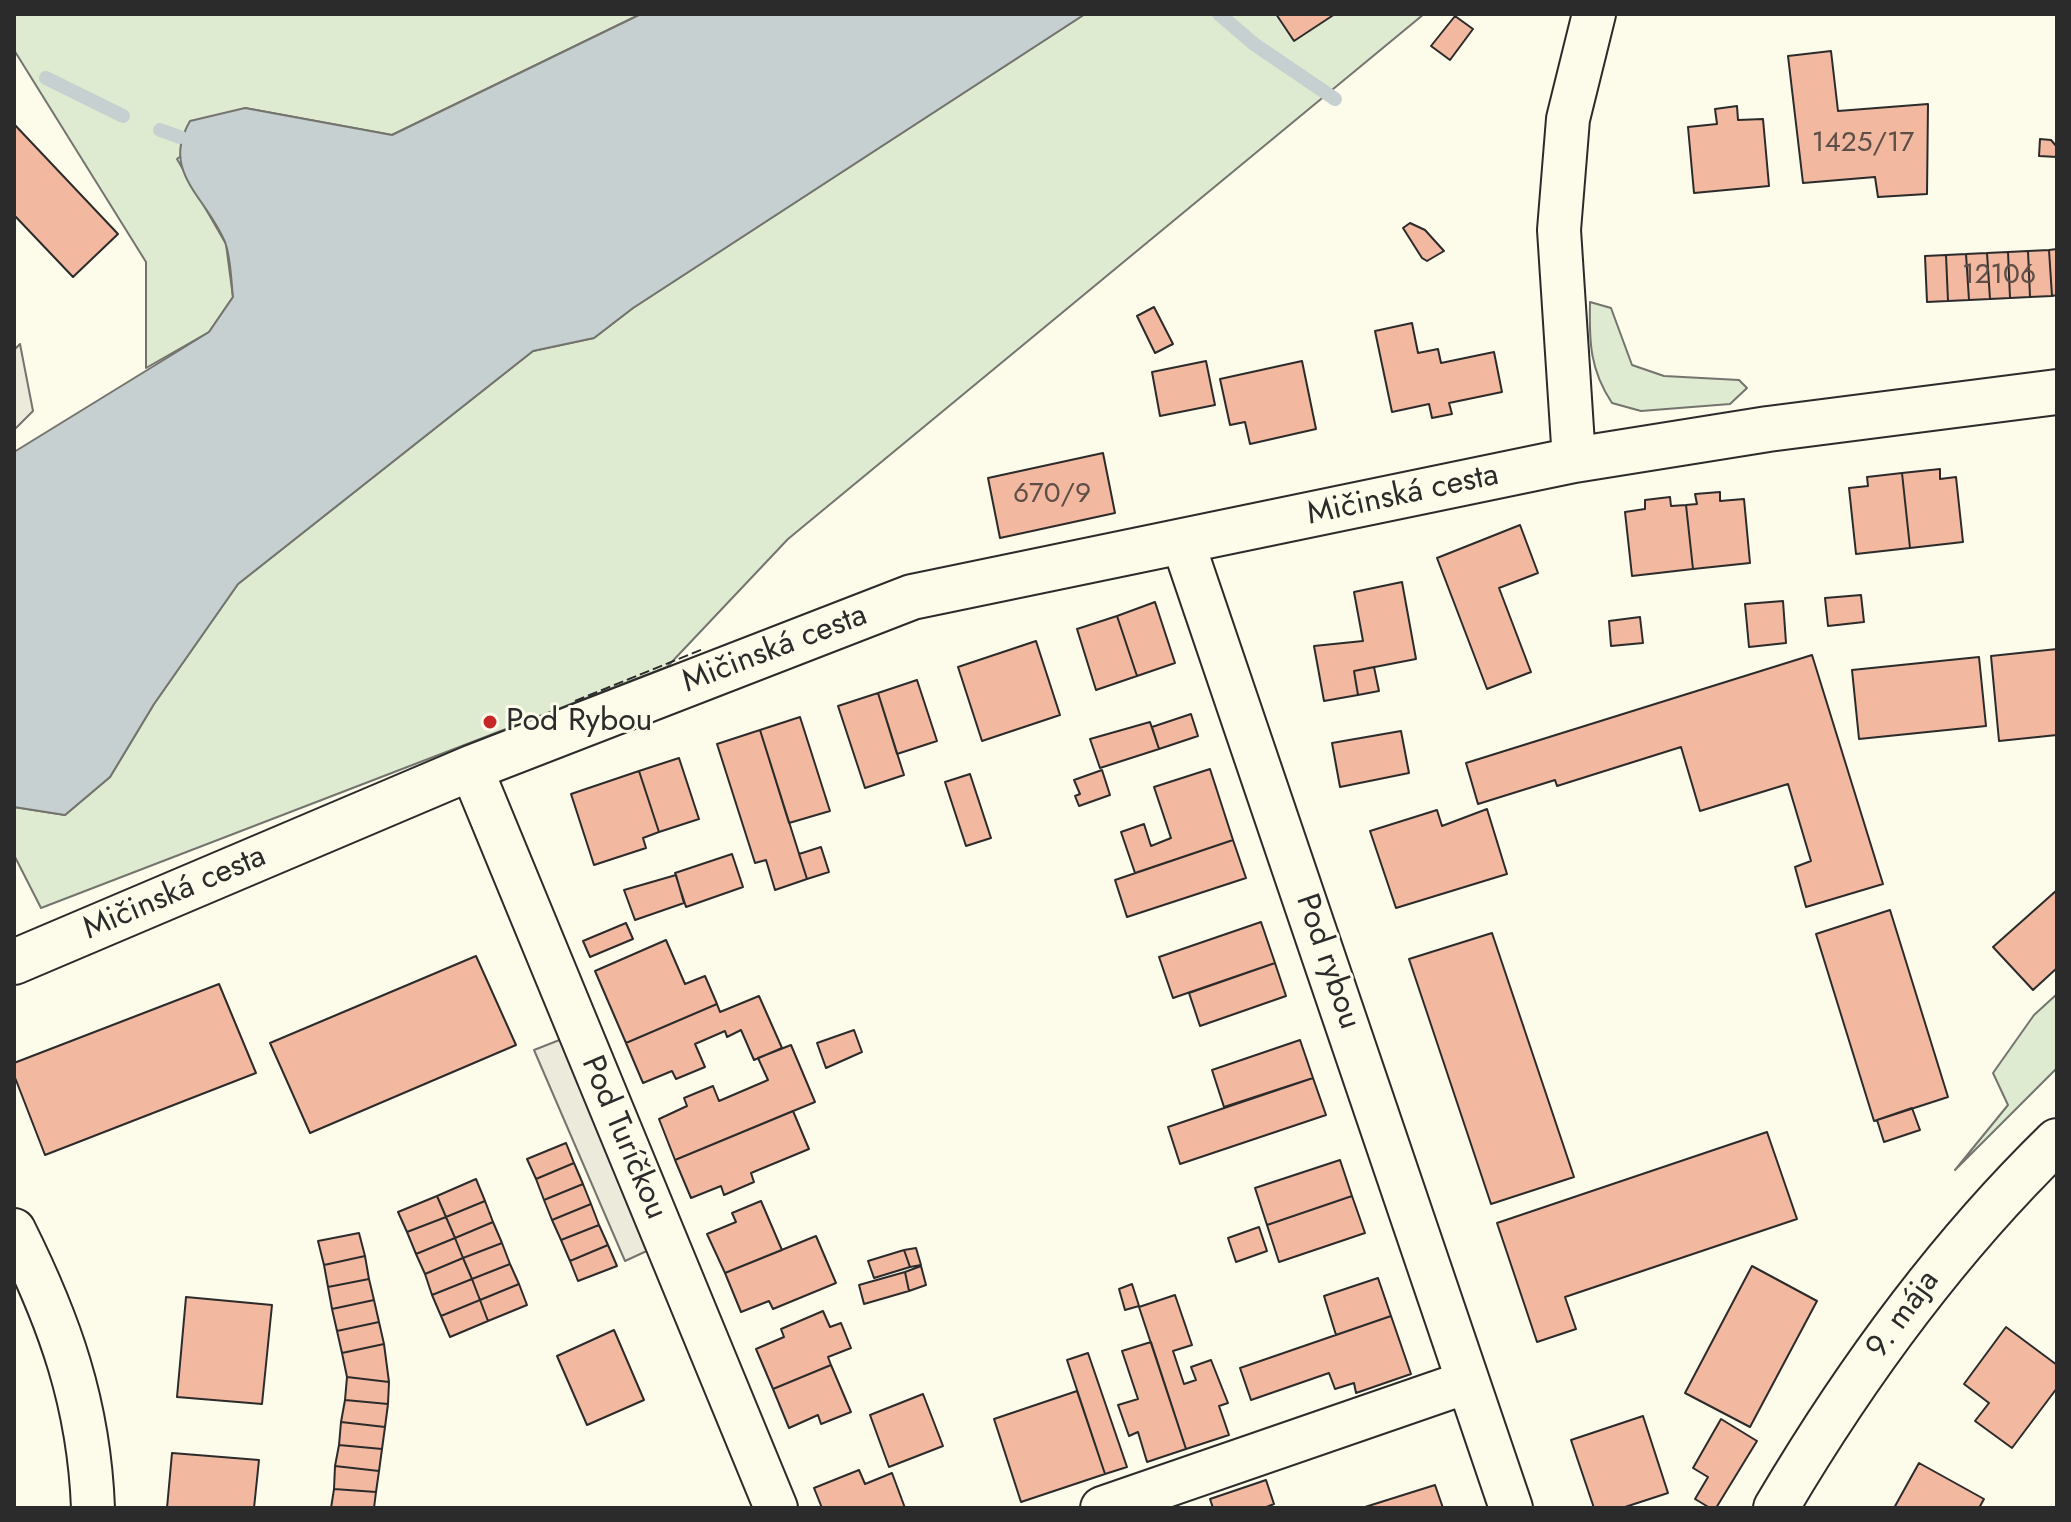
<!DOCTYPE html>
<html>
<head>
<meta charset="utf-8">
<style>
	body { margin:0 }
	#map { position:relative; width:2071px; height:1522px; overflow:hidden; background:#fdfbea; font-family:Jost,sans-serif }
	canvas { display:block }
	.frame { position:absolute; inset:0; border:16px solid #2b2b2b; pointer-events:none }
</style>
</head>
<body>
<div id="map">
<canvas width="2071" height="1522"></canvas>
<div class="frame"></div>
</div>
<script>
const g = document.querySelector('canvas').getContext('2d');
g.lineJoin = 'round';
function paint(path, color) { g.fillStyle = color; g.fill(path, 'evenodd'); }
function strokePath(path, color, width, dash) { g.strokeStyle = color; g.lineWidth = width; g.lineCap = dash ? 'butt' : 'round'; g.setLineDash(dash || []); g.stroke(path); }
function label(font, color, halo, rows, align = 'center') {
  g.font = font + ' Jost,sans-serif'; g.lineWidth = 6; g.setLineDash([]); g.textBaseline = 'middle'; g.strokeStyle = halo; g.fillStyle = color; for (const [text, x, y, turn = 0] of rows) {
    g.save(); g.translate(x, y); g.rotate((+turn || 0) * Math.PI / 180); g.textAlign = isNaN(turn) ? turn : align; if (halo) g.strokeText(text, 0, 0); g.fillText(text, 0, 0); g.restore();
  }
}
const green = new Path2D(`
	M14,14H641L392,135L245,108L177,159L226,244L233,297L209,332L146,368V262L14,50Z
	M1085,14H1424L788,539L667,667L41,908L14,855V807L65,815L110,777L154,704L238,584L533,351L594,338L633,308Z
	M1590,302L1611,308L1632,365L1664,376L1739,380L1747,388L1730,404L1641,411L1612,403C1590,370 1589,342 1590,302Z
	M2057,994V1068L1955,1170L2008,1105L1993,1073L2034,1015Z`);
const parking = new Path2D(`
	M20,344L33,411L14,430V350Z
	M562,1039L651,1249L625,1261L534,1050Z`);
const water = new Path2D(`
	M641,14H1085L633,308L594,338L533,351L238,584L154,704L110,777L65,815L14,807V452L209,332L233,297C231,280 231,258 225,242C206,196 160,172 190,121L245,108L392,135Z`);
const stream = new Path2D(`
	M1219,14L1254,44L1335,99
	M46,78L123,116
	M160,130L180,137`);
const building = new Path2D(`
	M1276,14H1335L1294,41Z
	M1455,16L1473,29L1450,60L1431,46Z
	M1831,51L1838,111L1928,104L1927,194L1878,197L1875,177L1803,183L1788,56Z
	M1737,106L1738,120L1763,119L1769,186L1694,193L1688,127L1717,124L1715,109Z
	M14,124L118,234L73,277L14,215Z
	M2040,139L2051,140L2057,147V157L2039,156Z
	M1410,223L1425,230L1444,251L1427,261L1422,258L1403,228Z
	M2057,249V295L2052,296L2049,250Z
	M2049,250L2052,296L2030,297L2028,251Z
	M2028,251L2030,297L2010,298L2008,252Z
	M2008,252L2010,298L1990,299L1987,253Z
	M1987,253L1990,299L1969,300L1966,254Z
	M1966,254L1969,300L1948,301L1946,255Z
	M1946,255L1948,301L1927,302L1925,256Z
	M1154,307L1173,344L1155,353L1137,316Z
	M1412,323L1418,353L1438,349L1441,363L1494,352L1502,392L1449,403L1452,414L1432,418L1429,404L1392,412L1375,331Z
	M1206,361L1215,405L1160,416L1152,372Z
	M1302,361L1316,429L1250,444L1245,422L1230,425L1220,379Z
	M1103,453L1115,513L1000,538L988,478Z
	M1940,469V479L1956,477L1963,542L1910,548L1902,473Z
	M1902,473L1910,548L1856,554L1849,488L1868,486L1867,477Z
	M1720,492V501L1744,499L1750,563L1693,569L1686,505L1697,504L1695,494Z
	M1670,497L1671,506L1686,505L1693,569L1632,576L1625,512L1645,509V500Z
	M1520,525L1538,573L1499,588L1531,672L1487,689L1437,558Z
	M1402,582L1416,659L1354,671L1358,695L1324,701L1314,646L1363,641L1354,592Z
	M1861,595L1864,622L1828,626L1825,598Z
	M1783,601L1786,643L1749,647L1745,604Z
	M1155,602L1175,663L1137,676L1117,616Z
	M1117,616L1137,676L1096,690L1077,629Z
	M1640,617L1643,643L1611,646L1609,621Z
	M1036,641L1060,715L982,741L958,667Z
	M2057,649V735L1999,741L1991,656Z
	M1812,655L1883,884L1806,907L1795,867L1811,861L1788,784L1700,811L1681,747L1557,786L1555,780L1478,804L1466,763Z
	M1979,657L1986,726L1859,739L1852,670Z
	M1374,667L1379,691L1358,695L1354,671Z
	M917,680L937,741L897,754L878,693Z
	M878,693L904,775L865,788L838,706Z
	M1191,714L1198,736L1159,749L1152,727Z
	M800,717L830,811L789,823L760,730Z
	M1150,722L1159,749L1100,768L1090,739Z
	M760,730L807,879L775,890L766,860L755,863L717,744Z
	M1401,731L1409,773L1340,787L1332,743Z
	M679,758L699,819L659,832L639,771Z
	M1210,769L1233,840L1135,873L1121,832L1144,824L1151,846L1171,838L1154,787Z
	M1102,770L1110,795L1079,806L1075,796L1080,794L1074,780Z
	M639,771L659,832L643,838L646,848L594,865L571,794Z
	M970,774L991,838L966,846L945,782Z
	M1487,809L1507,874L1396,908L1370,831L1437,810L1442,826Z
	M1233,840L1246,878L1127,917L1115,880Z
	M821,847L829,872L807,879L799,854Z
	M732,854L743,887L686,907L675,873Z
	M676,875L684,903L635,920L624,890Z
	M2057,890V968L2033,990L1993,947Z
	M1890,910L1948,1097L1874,1121L1816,934Z
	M1261,922L1275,963L1173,998L1159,957Z
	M626,923L633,939L590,957L583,941Z
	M1492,933L1574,1177L1491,1204L1409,959Z
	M666,940L685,984L705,976L717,1004L626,1043L595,971Z
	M476,956L516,1045L310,1133L270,1043Z
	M1275,963L1286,996L1200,1026L1189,993Z
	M219,984L256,1073L45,1155L14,1075V1063Z
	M759,996L782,1048L754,1060L741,1030L727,1037L725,1031L695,1044L705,1067L676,1079L672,1071L643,1083L626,1043L717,1004L720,1012Z
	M854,1030L862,1052L826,1068L817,1043Z
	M1300,1040L1313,1078L1224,1107L1212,1070Z
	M791,1045L815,1102L675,1160L659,1119L687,1106L684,1098L713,1086L719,1101L768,1080L758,1058Z
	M1313,1078L1326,1115L1180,1164L1168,1127Z
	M1912,1108L1920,1130L1884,1142L1877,1120Z
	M793,1111L809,1149L751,1173L754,1182L724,1195L721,1186L691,1198L675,1160Z
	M1767,1132L1797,1219L1565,1297L1576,1329L1537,1342L1497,1223Z
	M566,1143L574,1163L536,1179L527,1159Z
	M1340,1160L1352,1196L1267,1225L1255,1188Z
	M574,1163L583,1184L544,1200L536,1179Z
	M476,1179L485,1201L446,1217L437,1196Z
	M583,1184L591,1204L552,1220L544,1200Z
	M437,1196L446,1217L407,1232L398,1212Z
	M1352,1196L1365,1233L1279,1262L1267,1225Z
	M485,1201L493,1222L455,1238L446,1217Z
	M761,1201L782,1250L725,1273L707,1234L736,1222L732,1213Z
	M591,1204L599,1225L561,1240L552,1220Z
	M446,1217L455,1238L416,1254L407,1232Z
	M493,1222L502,1243L463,1258L455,1238Z
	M599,1225L608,1245L570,1261L561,1240Z
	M1259,1227L1267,1251L1236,1262L1228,1238Z
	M359,1233L365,1256L324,1265L318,1241Z
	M816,1236L836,1283L773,1309L769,1301L741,1312L725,1273Z
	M455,1238L463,1258L425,1274L416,1254Z
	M502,1243L510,1264L472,1279L463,1258Z
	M608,1245L617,1266L578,1281L570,1261Z
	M916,1248L921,1265L910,1267L904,1250Z
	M904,1250L910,1267L874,1278L868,1261Z
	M365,1256L369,1279L328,1287L324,1265Z
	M463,1258L472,1279L432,1295L425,1274Z
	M510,1264L519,1284L480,1300L472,1279Z
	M921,1266L926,1285L909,1291L905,1272Z
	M1752,1266L1817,1301L1750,1427L1685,1393Z
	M905,1272L909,1291L864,1304L859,1285Z
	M1378,1278L1391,1316L1336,1335L1324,1296Z
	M369,1279L374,1300L332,1309L328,1287Z
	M472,1279L480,1300L441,1316L432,1295Z
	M519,1284L527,1305L488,1321L480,1300Z
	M1132,1284L1139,1306L1125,1310L1119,1289Z
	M1175,1295L1192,1345L1173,1351L1184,1384L1196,1380L1191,1367L1211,1360L1228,1403L1219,1406L1229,1435L1186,1449L1139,1307Z
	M186,1297L272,1305L262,1404L177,1397Z
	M374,1300L379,1322L337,1331L332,1309Z
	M480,1300L488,1321L450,1337L441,1316Z
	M823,1311L830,1327L841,1323L851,1348L828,1357L831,1365L773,1389L756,1349L784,1337L781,1329Z
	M1391,1316L1411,1374L1356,1393L1354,1383L1335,1389L1329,1373L1251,1400L1240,1368Z
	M379,1322L384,1344L342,1353L337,1331Z
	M2006,1327L2057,1365V1388L2012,1448L1975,1421L1989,1403L1964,1384Z
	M614,1330L644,1400L587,1425L557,1356Z
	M1151,1342L1186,1449L1147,1462L1138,1432L1129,1436L1118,1405L1138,1399L1122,1351Z
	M384,1344L389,1382L347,1377L342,1353Z
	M1088,1353L1127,1467L1105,1474L1067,1360Z
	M831,1365L851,1412L821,1424L818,1415L789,1428L773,1389Z
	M347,1377L389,1382L388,1404L345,1400Z
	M1077,1391L1105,1474L1021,1502L994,1419Z
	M923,1394L943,1446L889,1467L870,1415Z
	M345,1400L388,1404L385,1427L341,1422Z
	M1643,1416L1668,1493L1622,1508H1594L1571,1440Z
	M1721,1419L1757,1441L1716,1508H1710L1695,1499L1708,1477L1693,1468Z
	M341,1422L385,1427L382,1449L339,1445Z
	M339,1445L382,1449L379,1471L335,1466Z
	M172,1453L259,1460L254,1508H167Z
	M1919,1463L1984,1499L1979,1508H1894Z
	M335,1466L379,1471L376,1492L334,1489Z
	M859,1470L865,1484L892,1473L905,1508H822L814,1488Z
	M1266,1480L1274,1504L1264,1508H1213L1210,1499Z
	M1435,1485L1443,1508H1365V1507Z
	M334,1489L376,1492L374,1508H331Z`);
const street = new Path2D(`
	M1574,460L1559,230L1568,119L1594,14
	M1183,543L1511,1508
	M471,768L776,1508
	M14,1230C60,1322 89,1404 93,1508
	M1102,1508L1467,1382`);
const secondary = new Path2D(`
	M14,962L471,768L912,597L1574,460L1768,429L2057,392
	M1776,1508C1855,1374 1945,1250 2057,1141`);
const fence = new Path2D(`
	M575,701L703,649`);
const markers = [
	[490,722,8,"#c62828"]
];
const numberNames = [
	["1425/17",1863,144],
	["12106",1999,276],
	["670/9",1052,495]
];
const streetNames = [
	["Mičinská cesta",1403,496,-12],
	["Mičinská cesta",775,650,-21],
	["Mičinská cesta",175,894,-23],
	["Pod rybou",1327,962,71],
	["Pod Turíčkou",623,1138,67],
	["9. mája",1904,1315,-54]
];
const poiNames = [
	["Pod Rybou",506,722]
];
paint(green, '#deebd1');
strokePath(green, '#74746e', 2);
paint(parking, '#eceadb');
strokePath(parking, '#74746e', 2);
paint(water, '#c7d0d0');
strokePath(water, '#74746e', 2);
strokePath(stream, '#c7d0d0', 14);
paint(building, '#f2b8a0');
strokePath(building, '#2b2b2b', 2);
strokePath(street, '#2b2b2b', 46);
strokePath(secondary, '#2b2b2b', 48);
strokePath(street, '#fdfbea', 42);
strokePath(secondary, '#fdfbea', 44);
strokePath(fence, '#2b2b2b', 2, [10, 4]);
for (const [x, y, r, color] of markers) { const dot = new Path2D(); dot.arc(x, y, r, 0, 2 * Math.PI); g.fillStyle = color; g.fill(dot); strokePath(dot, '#fdfbea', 3); }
label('28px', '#5d4e48', null, numberNames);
label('32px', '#2b2b2b', '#fdfbea', streetNames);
label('32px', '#2b2b2b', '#fdfbea', poiNames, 'left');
</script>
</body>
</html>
